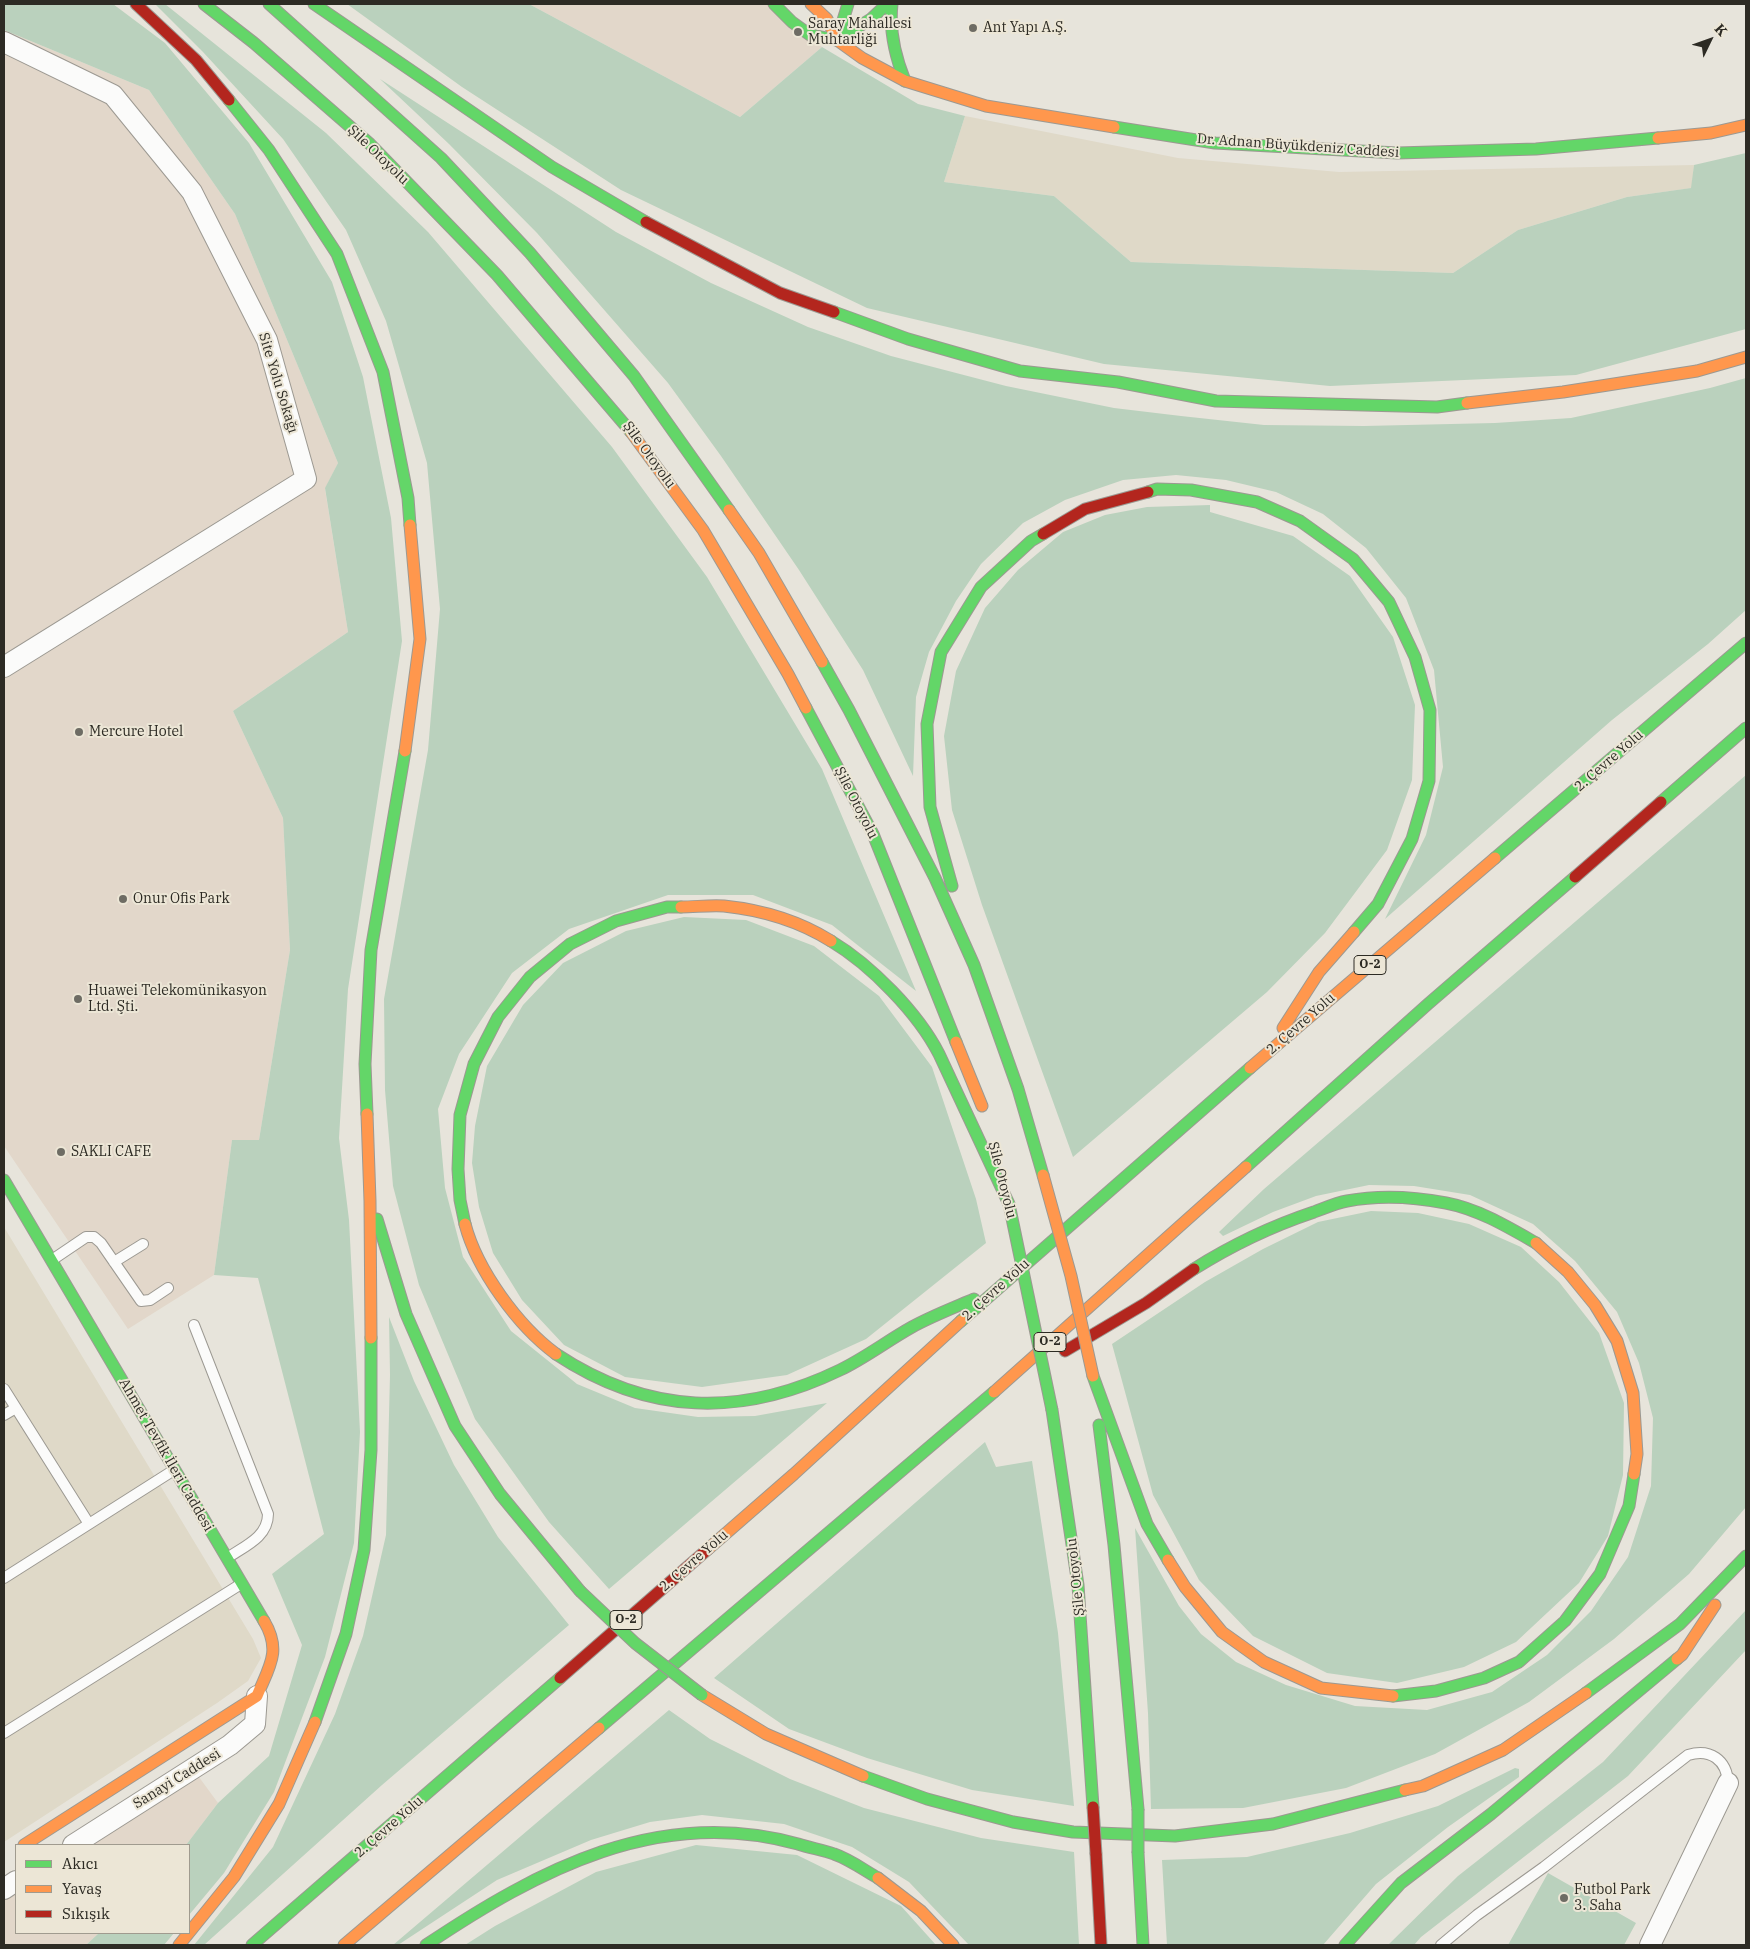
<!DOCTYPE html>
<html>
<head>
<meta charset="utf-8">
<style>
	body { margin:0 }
	#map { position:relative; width:1750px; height:1949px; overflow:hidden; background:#e7e4db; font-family:"IBM Plex Serif",serif }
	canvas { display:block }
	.frame { position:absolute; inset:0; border:5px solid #2d2b24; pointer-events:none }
	.legend { position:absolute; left:15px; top:1844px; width:175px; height:90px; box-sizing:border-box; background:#ece6d6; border:1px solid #a09b8f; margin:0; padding:6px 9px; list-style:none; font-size:15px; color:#2d2b24 }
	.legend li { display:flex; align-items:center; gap:10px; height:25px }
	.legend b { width:25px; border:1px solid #a09b8f }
	.north { position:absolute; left:1685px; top:15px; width:50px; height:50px; -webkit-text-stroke:4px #ece6d6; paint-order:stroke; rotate:48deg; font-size:14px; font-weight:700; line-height:20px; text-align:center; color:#2d2b24 }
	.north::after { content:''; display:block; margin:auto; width:18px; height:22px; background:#2d2b24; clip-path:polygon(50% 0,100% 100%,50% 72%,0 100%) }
</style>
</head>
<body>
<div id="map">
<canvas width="1750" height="1949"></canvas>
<div class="frame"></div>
<ul class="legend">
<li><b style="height:6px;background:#63d668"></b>Akıcı</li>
<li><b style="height:6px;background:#ff974d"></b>Yavaş</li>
<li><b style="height:6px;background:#b3261e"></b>Sıkışık</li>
</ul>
<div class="north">K</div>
</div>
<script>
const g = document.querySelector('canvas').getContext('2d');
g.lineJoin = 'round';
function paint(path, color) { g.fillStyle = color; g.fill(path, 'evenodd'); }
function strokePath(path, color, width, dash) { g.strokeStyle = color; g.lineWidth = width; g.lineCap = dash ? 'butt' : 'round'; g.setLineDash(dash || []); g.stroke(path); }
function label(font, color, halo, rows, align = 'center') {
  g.font = font + ' "IBM Plex Serif",serif'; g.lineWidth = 4; g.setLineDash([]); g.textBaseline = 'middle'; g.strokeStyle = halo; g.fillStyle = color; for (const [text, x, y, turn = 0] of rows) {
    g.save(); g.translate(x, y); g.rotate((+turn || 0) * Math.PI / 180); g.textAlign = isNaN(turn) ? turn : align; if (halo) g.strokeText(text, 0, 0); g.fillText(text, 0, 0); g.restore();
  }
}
const commercial = new Path2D(`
	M529,4H778L822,47L740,117Z
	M4,30L149,90L235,214L338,463L325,489L348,632L233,711L283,818L290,950L259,1140H232L214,1275L128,1329L4,1146Z
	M196,1773L218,1803L186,1845H82Z
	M16,1887V1933H99L86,1945H4V1895Z`);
const built = new Path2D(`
	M965,116L1178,158L1339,172L1694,165L1692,188L1627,197L1518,230L1453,273L1131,262L1054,196L944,182Z
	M4,1227L253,1639L261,1658L248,1681L217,1703L4,1842Z`);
const green = new Path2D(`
	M4,4H113L165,43L249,143L332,282L363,377L391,518L402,641L348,989L339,1138L349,1220L360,1432L354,1543L325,1657L274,1792L224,1873L189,1915V1845H186L218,1803L269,1756L302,1645L272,1574L324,1534L258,1278L214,1275L232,1140H259L290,950L283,818L233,711L348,632L325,488L338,463L235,214L149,90L4,30Z
	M155,4H165L326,133L428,232L612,447L707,577L822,769L916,991L832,925L753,895H668L569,929L512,973L459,1054L438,1109L445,1188L463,1257L511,1331L577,1384L635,1408L698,1417L755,1416L827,1403L609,1589L549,1522L475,1419L419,1285L393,1186L385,1090L384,999L428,750L440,609L427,463L386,321L346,230L283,139L203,52Z
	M347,4H529L740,117L822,47L918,104L965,116L944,182L1054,196L1131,262L1453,273L1518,230L1627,197L1691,188L1694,165L1746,153V329L1576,375L1330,386L1104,364L867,308L621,190L462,87Z
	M380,79L616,232L711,283L808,327L891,356L1006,386L1114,408L1181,416L1264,425L1364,426L1495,423L1571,418L1710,388L1746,378V610L1708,644L1612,720L1385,919L1426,835L1443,767L1434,670L1406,598L1366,548L1323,514L1276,492L1226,480L1176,475L1123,480L1065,500L1023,523L981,564L956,601L929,652L916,697L913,776L863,670L799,570L721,456L668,383L537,233L449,144Z
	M1210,505V512L1293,536L1350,576L1393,637L1415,705L1412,780L1387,850L1325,933L1267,992L1073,1157L982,905L952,810L944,736L956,671L985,608L1018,570L1063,532L1105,515L1147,507Z
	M1746,775V1507L1689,1574L1614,1639L1529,1702L1435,1754L1346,1788L1243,1808L1151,1809L1148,1713L1135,1528L1179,1606L1201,1634L1236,1662L1286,1685L1355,1706L1427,1710L1492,1692L1547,1655L1591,1611L1628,1557L1651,1486L1653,1418L1639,1363L1617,1312L1575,1261L1533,1224L1470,1195L1414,1186L1369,1185L1316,1196L1273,1212L1223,1236L1219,1232L1264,1189Z
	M684,917L746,920L814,946L879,996L932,1067L976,1199L986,1243L866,1339L787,1375L702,1387L625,1377L564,1345L522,1300L493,1253L479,1207L472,1163L475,1126L487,1066L523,1005L563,963L626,931Z
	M1371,1211L1418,1213L1469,1224L1521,1247L1559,1282L1599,1333L1624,1403L1623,1475L1608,1536L1579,1583L1516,1642L1464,1667L1397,1683L1327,1673L1253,1636L1199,1580L1153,1495L1112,1344L1205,1282L1263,1249L1318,1222Z
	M389,1317L414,1381L454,1465L498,1537L569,1625L382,1785L204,1945H194L273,1847L335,1714L363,1636L386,1535L390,1375Z
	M985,1442L996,1467L1032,1461L1058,1633L1074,1806L972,1790L867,1758L789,1729L714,1678Z
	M1746,1610V1650L1628,1776L1421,1937L1414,1945H1388L1458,1876L1603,1762Z
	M669,1710L710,1739L790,1779L864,1808L981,1838L1074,1852L1079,1945H969L909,1882L852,1847L784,1824L702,1815L650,1822L591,1840L497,1880L398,1945H393Z
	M1515,1768L1519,1769V1777L1448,1827L1376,1884L1323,1945H1167L1162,1860L1247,1857L1350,1833L1438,1806Z
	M696,1845L797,1855L901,1906L936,1945H465L495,1926L596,1872Z
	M1548,1873L1636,1923L1624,1945H1508Z
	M99,1933H174L164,1945H86Z`);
const lane = new Path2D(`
	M52,1260L86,1237H94L101,1243L141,1301L150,1300L168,1288
	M114,1262L143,1244
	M194,1325L268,1514C268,1537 245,1546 227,1558
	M4,1389L89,1524
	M4,1415L16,1408
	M4,1578L174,1470
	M4,1733L241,1584
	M1441,1945L1477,1915L1544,1867L1688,1755C1710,1748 1727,1760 1728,1783`);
const street = new Path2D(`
	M4,42L113,95L192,192L267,340L306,479L4,667
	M73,1845L230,1745L255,1724L257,1696
	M4,1889L16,1881
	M1650,1945L1728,1783`);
const fast = new Path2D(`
	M204,4L254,43L370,144L497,275L631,432
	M269,4L441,158L530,253L634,376L729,510
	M314,4L552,167L646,222
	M774,4L792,22L810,35L837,40
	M892,4C889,31 895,56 905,81
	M837,40L871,19L887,4
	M837,40L848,4
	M229,100L269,150L337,254L383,372L408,498L410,525
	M1114,127L1215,143L1397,153L1536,149L1658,138
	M834,312L908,339L1020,371L1118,382L1216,401L1437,407L1467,403
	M1148,492L1157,489L1191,490L1257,502L1300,521L1353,559L1389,602L1415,657L1430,710L1429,781L1412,839L1378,904L1354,932
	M822,662L849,710L935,878L974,965L1018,1089L1043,1175
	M806,708L873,834L956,1042
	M1661,802L1746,728
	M1495,858L1746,643
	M952,886L930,807L927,724L941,652L981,587L1031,541L1043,534
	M831,941C871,965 918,1013 939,1054L1009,1204
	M367,1114L365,1064L371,950L405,751
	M1246,1167L1428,1004L1575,877
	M4,1180L264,1621
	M377,1219L406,1314L455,1426L500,1494L580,1591
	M465,1224L460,1200L458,1169L460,1115L474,1064L498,1017L530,977L570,944L616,921L667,907H681
	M1194,1269C1232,1245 1272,1226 1314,1212C1325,1208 1336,1203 1347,1201C1378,1195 1415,1197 1446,1203C1478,1209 1508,1227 1536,1243
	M961,1321L1250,1068
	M556,1354C648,1415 741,1418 840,1370C865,1358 887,1341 912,1327C932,1316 953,1308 974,1299
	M1093,1376L1147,1524L1168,1560
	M1052,1410L1078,1585L1093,1807
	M1099,1425L1114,1545L1138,1809
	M1586,1693L1680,1624L1746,1556
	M1393,1696L1436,1691L1484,1678L1519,1662L1565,1621L1600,1574L1629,1506L1634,1474
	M315,1722L346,1634L364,1550L371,1450V1338
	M599,1728L994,1392
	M863,1776L927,1799L1013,1822L1073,1832L1175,1836L1273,1824L1405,1790
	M1138,1853L1143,1945
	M252,1945L560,1678
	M426,1945C538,1870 659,1805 798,1844C810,1848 823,1850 834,1854C849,1859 864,1870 878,1878
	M1345,1945L1401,1883L1491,1814L1677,1659`);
const slow = new Path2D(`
	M811,4L827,19L837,40L862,58L905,81L986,106L1114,127
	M1658,138L1711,133L1746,125
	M1467,403L1563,392L1697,371L1746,357
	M631,432L703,530L788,674L806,708
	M729,510L759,553L822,662
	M405,751L420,639L410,525
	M681,907C695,907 710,905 724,906C762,910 799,921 831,941
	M1283,1028L1319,972L1354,932
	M956,1042L982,1106
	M1250,1068L1495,858
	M367,1114L370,1201L371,1338
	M465,1224C477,1270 518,1326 556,1354
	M1536,1243L1568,1272L1595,1305L1617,1341L1633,1393L1637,1454L1634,1474
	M994,1392L1246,1167
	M708,1549L794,1474L961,1321
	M1168,1560L1185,1587L1222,1632L1264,1662L1321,1688L1393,1696
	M1677,1659L1682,1655L1715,1605
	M702,1695L766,1734L863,1776
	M1405,1790L1423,1786L1503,1750L1586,1693
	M24,1845L257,1696C269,1667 282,1651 264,1621
	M878,1878L921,1911L953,1945
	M179,1945L234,1877L279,1804L315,1722
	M344,1945L599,1728`);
const jam = new Path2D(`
	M136,4L196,60L229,100
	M646,222L780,293L834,312
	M1043,534L1085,509L1148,492
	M1575,877L1661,802
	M1065,1351L1146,1303L1194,1269
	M560,1678L708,1549
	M1096,1854L1101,1945`);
const fastBridge = new Path2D(`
	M1009,1204L1052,1410
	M580,1591L635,1643L702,1695
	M1138,1809V1853`);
const slowBridge = new Path2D(`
	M1043,1175L1071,1276L1093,1376`);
const jamBridge = new Path2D(`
	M1093,1807L1096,1854`);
const markers = [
	[973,28,5,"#6e6c64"],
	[798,32,5,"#6e6c64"],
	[79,732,5,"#6e6c64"],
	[123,899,5,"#6e6c64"],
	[78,999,5,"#6e6c64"],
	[61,1152,5,"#6e6c64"],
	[1564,1898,5,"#6e6c64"]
];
const shields = [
	[1370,965,32],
	[1050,1342,32],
	[626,1620,32]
];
const shieldNames = [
	["O-2",1370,965],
	["O-2",1050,1342],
	["O-2",626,1620]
];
const poiNames = [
	["Saray Mahallesi",808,24],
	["Muhtarliği",808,40],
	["Ant Yapı A.Ş.",983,28],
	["Mercure Hotel",89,732],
	["Onur Ofis Park",133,899],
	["Huawei Telekomünikasyon",88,991],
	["Ltd. Şti.",88,1007],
	["SAKLI CAFE",71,1152],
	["Futbol Park",1574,1890],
	["3. Saha",1574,1906]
];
const streetNames = [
	["Dr. Adnan Büyükdeniz Caddesi",1298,146,4],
	["Şile Otoyolu",378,155,44],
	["Site Yolu Sokağı",278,383,73],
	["Şile Otoyolu",649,455,54],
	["2. Çevre Yolu",1609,761,-41],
	["Şile Otoyolu",856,803,63],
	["2. Çevre Yolu",1301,1024,-41],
	["Şile Otoyolu",1002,1180,76],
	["2. Çevre Yolu",996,1290,-42],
	["Ahmet Tevfik İleri Caddesi",166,1455,60],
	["2. Çevre Yolu",694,1561,-41],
	["Şile Otoyolu",1076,1577,-96],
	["Sanayi Caddesi",177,1779,-32],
	["2. Çevre Yolu",389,1827,-41]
];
paint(commercial, '#e2d7ca');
paint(built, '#dfd9c8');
paint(green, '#bad1bd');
strokePath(lane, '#9c9992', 12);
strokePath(street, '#9c9992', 22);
strokePath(fast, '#9c9992', 13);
strokePath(slow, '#9c9992', 13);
strokePath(jam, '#9c9992', 13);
strokePath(lane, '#fbfbfa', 10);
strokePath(street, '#fbfbfa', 20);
strokePath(fast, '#63d668', 11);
strokePath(slow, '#ff974d', 11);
strokePath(jam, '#b3261e', 11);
strokePath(fastBridge, '#9c9992', 13, []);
strokePath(slowBridge, '#9c9992', 13, []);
strokePath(jamBridge, '#9c9992', 13, []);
strokePath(fastBridge, '#63d668', 11);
strokePath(slowBridge, '#ff974d', 11);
strokePath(jamBridge, '#b3261e', 11);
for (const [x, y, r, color] of markers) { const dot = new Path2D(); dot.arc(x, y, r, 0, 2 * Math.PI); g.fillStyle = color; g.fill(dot); strokePath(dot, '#ece6d6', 2); }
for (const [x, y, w] of shields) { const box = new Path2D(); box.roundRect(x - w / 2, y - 9.5, w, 19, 4); g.fillStyle = '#ece6d6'; g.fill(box); strokePath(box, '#2d2b24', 1); }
label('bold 12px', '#2d2b24', null, shieldNames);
label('14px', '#2d2b24', '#ece6d6', poiNames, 'left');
label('14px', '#2d2b24', '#ece6d6', streetNames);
</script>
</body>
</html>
